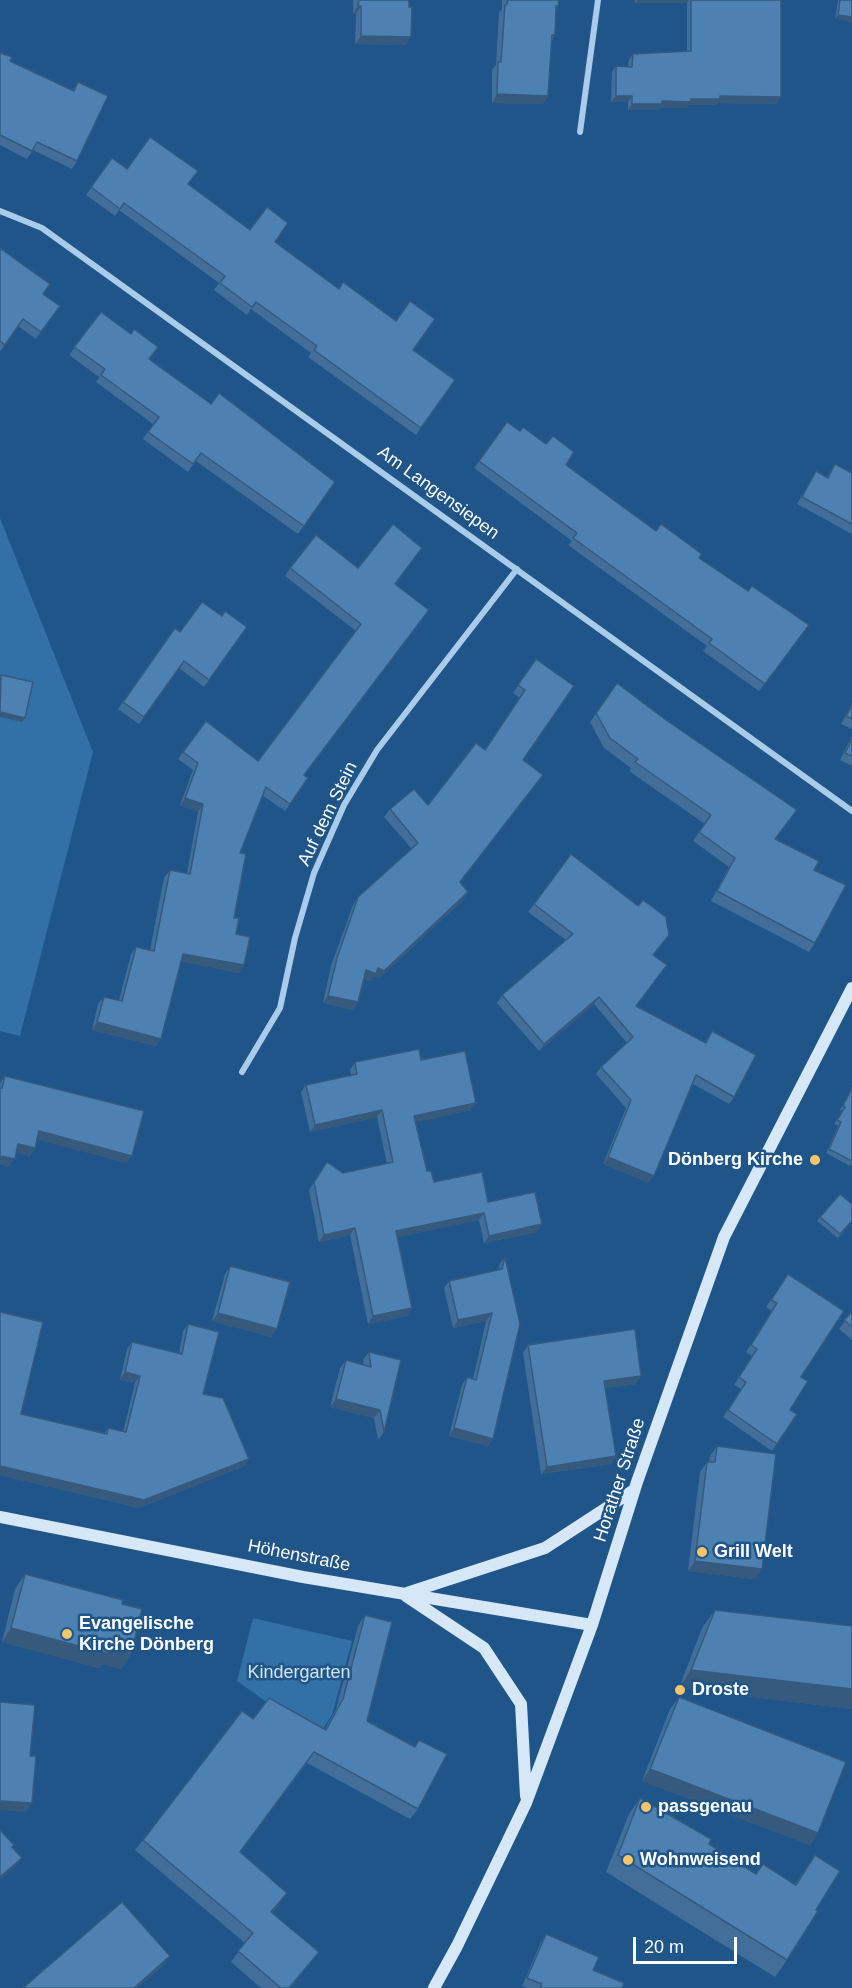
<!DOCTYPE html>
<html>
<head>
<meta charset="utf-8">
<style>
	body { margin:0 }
	#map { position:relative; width:852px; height:1988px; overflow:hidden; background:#1f5589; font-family:Arial,sans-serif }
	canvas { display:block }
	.scale { position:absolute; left:633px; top:1937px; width:104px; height:27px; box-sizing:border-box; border:3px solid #fff; border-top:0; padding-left:8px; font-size:18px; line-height:21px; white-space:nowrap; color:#fff; -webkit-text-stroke:4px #1f5589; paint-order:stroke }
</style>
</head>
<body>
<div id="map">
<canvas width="852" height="1988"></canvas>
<div class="scale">20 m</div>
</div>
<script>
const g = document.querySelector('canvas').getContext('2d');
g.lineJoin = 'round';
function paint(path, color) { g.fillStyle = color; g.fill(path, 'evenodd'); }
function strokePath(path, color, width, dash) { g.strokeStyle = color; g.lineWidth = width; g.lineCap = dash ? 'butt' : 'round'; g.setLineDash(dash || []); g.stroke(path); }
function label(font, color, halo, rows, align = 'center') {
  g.font = font + ' Arial,sans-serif'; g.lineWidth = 5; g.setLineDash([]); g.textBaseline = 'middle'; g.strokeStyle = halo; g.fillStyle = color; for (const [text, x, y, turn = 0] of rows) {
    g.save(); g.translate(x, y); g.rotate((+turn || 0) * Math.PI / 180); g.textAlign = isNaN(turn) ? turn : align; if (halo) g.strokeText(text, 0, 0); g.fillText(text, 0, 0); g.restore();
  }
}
const green = new Path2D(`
	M0,518L93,752L20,1036L0,1031Z
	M253,1618L352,1641L332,1715L320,1733L272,1706L237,1681Z`);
const street = new Path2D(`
	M580,132L598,0
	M0,211L42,228L852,811
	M242,1072L280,1008L295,938L314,873L344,805L377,750L517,569`);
const secondary = new Path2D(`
	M0,1517L303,1577L592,1625
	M407,1593L545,1548L634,1490
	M406,1596L484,1648L521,1704L526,1796
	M434,1988L457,1946L526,1803L592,1625L637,1482L724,1237L852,988`);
const wall = new Path2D(`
	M353,0H409L411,37L405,45L355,44L356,14H353Z
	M502,0H559L556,9L555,35L552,40L548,96L542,104L492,103V70L496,65L499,13L502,9Z
	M635,0H781L777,104L718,103L716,105H688L687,108H660L658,110H628V102H611L612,72L616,66H628L629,60L633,54L687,52V3H635Z
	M838,0H852L835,19Z
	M0,53L10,61L72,91L78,82L77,161L72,169L33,150L27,159L0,145Z
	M112,158L127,169L188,184L250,230L275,242L413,350L455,380L416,435L308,357L311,353L251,309L247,315L214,290L219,283L119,210L115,216L86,195Z
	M0,248L43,294L60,306L36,339L18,326L0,352Z
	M101,312L131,334L149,359L211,404L335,482L298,534L196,461L188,472L143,439L153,424L96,382L99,377L69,355Z
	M507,422L656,531L699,558L748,591L809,625L759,691L703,651L707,646L568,545L572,541L474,468Z
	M835,464L852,473V534L797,504L816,471L827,477Z
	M290,568H358L395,584L304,776L308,778L285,811L262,795L240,853L234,918L239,973L181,961L156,1046L92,1030L98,1004L104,997L119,1000L131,954L136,947L150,950L164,878L170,870L187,873L198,812L180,805L193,770L178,759L206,721L258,761L356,631L285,576Z
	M222,616L247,627L204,687L179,668L139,724L118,709L175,628L180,632Z
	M536,659L523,760L461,882L468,892L463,900L379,978L374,976L370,981L364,979L353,1010L323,1003L331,966L353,905L358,897L412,849L384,817L390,809L428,805L485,749L520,698L513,693Z
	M617,683L776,839L814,870L815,943L809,952L711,901L729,867L693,841L705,824L629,771L631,768L604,748L590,722Z
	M852,703V729L841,724Z
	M852,736V766L840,760Z
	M571,854L654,956L636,1006L705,1042L712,1031L734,1097L729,1104L693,1084L649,1183L603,1164L626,1108L596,1074L601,1067L627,1043L594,1004L539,1051L497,1003L502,995L566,940L528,912Z
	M421,1060L471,1110L416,1122L427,1171L434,1182L488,1202L537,1232L484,1243L479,1220L397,1237L412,1308L407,1316L368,1324L350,1235L319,1242L309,1190L327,1162L343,1173L387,1164L377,1117L310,1132L301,1092L306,1085L351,1075L350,1070L355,1062Z
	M5,1076L127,1163L38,1139L30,1156L16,1152L10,1167L0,1164V1083Z
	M852,1087V1162L850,1166L826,1153L838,1126L834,1124L842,1111L840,1110Z
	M852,1204V1222L838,1238L817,1221L820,1217Z
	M505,1257L488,1446L449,1436L462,1385L467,1377L473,1379L486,1321L453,1328L444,1288L449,1281L498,1270L500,1264Z
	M230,1266L277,1329L271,1337L212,1321L225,1274Z
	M788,1274L801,1377L790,1410L797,1414L772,1451L723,1417L741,1389L734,1385L752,1356L746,1352L772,1311L766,1307Z
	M0,1312L21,1414L104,1434L108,1428L123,1432L135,1383L120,1380L127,1349L132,1342L179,1353L183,1331L188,1324L203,1394L249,1459L244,1466L139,1508L0,1475Z
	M852,1312V1340L839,1329Z
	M528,1345L636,1384L605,1388L616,1456L611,1464L541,1474L523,1353Z
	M369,1352L384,1432L378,1440L374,1418L330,1407L340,1368L346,1360L364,1365L363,1360Z
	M717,1446L755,1579L688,1571L700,1472L707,1462H709L710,1456Z
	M25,1574L122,1604L131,1654L121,1669L102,1664L99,1668L2,1642L15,1589Z
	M715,1610L852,1626V1709L679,1688L702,1628Z
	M365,1615L367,1721L414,1747L419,1740L418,1809L410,1819L307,1763L240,1852L280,1904L272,1913L311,1963L290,1988H261L231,1962L245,1943L135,1850L143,1840L325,1729L336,1709L358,1626Z
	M679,1697L818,1833L810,1845L642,1781L670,1709Z
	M640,1798L709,1844L756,1874L763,1864L795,1884L815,1855L816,1910L787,1960L775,1977L606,1872L629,1814Z
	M546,1934L593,1970L622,1988H527L522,1986L541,1942Z`);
const shadedWall = new Path2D(`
	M637,0H689L687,3H635Z
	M358,6H361L356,14H353Z
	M838,15L852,17V22L835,19Z
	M361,36L411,37L405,45L355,44Z
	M497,94L548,96L542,104L492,103Z
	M616,96H632L628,102H611Z
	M720,96L781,97L777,104L718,103L716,105H688L687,108H660L658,110H628L632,104Z
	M0,712L25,718L22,722L0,717Z
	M185,798L203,804L198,812L180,805Z
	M468,892L463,900L379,978L374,976L370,981L360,978L366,970L378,968Z
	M183,954L244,965L239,973L178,961Z
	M328,996L358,1002L353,1010L323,1003Z
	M599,997L594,1004L539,1051L544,1044Z
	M97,1022L161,1039L156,1046L92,1030Z
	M476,1103L471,1110L409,1124L414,1116Z
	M382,1110L377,1117L310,1132L315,1125Z
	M39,1131L132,1156L127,1163L34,1139Z
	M18,1144L35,1148L30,1156L13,1151Z
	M0,1156L15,1159L10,1167L0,1164Z
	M608,1157L654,1176L649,1183L603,1164Z
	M484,1213L479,1220L391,1239L396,1231Z
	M542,1224L537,1232L484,1243L489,1236Z
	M355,1228L350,1235L319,1242L324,1235Z
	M412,1308L407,1316L368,1324L373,1316Z
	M218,1313L277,1329L271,1337L212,1321Z
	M492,1313L486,1321L453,1328L458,1320Z
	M125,1372L140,1376L135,1383L120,1380Z
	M641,1376L636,1384L598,1389L604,1381Z
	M336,1399L380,1410L374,1418L330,1407Z
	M454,1428L493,1439L488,1446L449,1436Z
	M616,1456L611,1464L541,1474L547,1467Z
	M249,1459L244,1466L139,1508L0,1475V1466Z
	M695,1561L762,1569L755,1579L688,1571Z
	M11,1628L110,1649L131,1654L121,1669L102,1664L99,1668L2,1642Z
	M691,1670L852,1689V1709L679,1688Z
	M650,1769L818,1833L810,1845L642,1781Z
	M0,1801L32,1803L26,1812L0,1810Z
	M22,1858L16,1866L0,1880V1877Z
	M287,1893L280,1904L264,1923L271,1912Z
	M319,1952L311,1963L290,1988H289Z
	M170,1956L164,1965L137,1988H134Z`);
const building = new Path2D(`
	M359,0H409V7H412L411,37L361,36V6H358Z
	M508,0H559L558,6H556L555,35H552L548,96L497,94L498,62H501L505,5L507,4Z
	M691,0H781V97L720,96V99H691V102L662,101V104H632V96H616V66L632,67L633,54L691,51Z
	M840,0H852V17L838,15Z
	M0,53L12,57L10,61L74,91L78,82L108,96L77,161L37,142L32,151L0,135Z
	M150,137L198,171L188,184L250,230L267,207L288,223L275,242L339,289L343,282L396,321L410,301L435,319L413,350L455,380L421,428L314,350L317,346L256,302L252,307L220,283L225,276L124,203L120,209L91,187L112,158L127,169Z
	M0,248L50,284L43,294L60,306L41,332L23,319L5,345L0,341Z
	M101,312L131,334L134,329L158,347L149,359L211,404L219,393L335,482L304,526L201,453L193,464L148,432L159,417L101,375L105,369L74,347Z
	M507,422L520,431L523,427L546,444L553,436L574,452L566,465L656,531L661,524L702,554L699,558L748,591L752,586L809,625L765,684L709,643L712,639L573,538L577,533L479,461Z
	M835,464L852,473V524L802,497L816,471L828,478Z
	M393,524L422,548L395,584L429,610L304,775L308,778L290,804L266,787L240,853L246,854L234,918H239L236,934L250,937L244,965L183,954L161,1039L97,1022L104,997L122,1001L136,947L154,951L170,870L190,874L203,804L185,798L198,763L183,752L206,721L258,761L361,624L290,568L316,535L358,568Z
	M202,602L222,616L225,611L247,627L209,680L184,661L144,717L123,702L175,628L180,632Z
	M536,659L574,686L523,760L543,775L460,882L468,892L384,971L378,968L376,974L366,970L358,1002L328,996L337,958L358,897L418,843L390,809L414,789L428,805L476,743L485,750L525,690L518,685Z
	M1,675L33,682L25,718L0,712Z
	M617,683L666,720L797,810L775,839L819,861L814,870L846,885L815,943L717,891L735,858L699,832L711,815L635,762L638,759L610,738L596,713Z
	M852,706V719L846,716Z
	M852,739V756L845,753Z
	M571,854L638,906L643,900L666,917L669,935L653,955L667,965L636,1006L706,1043L712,1031L756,1055L734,1097L696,1075L654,1176L608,1157L631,1100L601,1067L633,1037L599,997L544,1044L502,995L573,934L534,904Z
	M419,1049L421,1060L465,1051L476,1103L414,1116L427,1171H431L434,1182L482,1172L488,1202L535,1192L542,1224L489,1236L484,1213L396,1231L412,1308L373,1316L355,1228L324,1235L314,1182L327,1162L343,1173L393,1162L382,1110L315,1125L306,1085L357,1074L355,1062Z
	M5,1076L144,1111L132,1156L39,1131L35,1148L18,1144L15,1159L0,1156V1088H2Z
	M852,1088V1161L829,1149L841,1122L837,1120L845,1107L843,1106Z
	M840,1194L852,1204V1221L840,1234L820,1217Z
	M505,1257L520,1324L493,1439L454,1428L467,1377L476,1380L492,1313L458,1320L449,1281L502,1269Z
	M230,1266L290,1282L277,1329L218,1313Z
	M788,1274L844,1311L801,1377L808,1381L790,1410L797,1414L777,1444L728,1410L746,1382L739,1377L757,1349L751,1345L777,1303L771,1300Z
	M0,1312L43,1322L21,1414L107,1434L108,1428L126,1432L140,1376L125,1372L132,1342L182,1354L188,1324L219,1332L203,1394L223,1398L249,1459L144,1500L0,1466Z
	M852,1312V1327L844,1320Z
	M635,1329L641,1376L604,1381L616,1456L547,1467L528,1345Z
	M369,1352L401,1360L384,1432L380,1410L336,1399L346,1360L371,1367Z
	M717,1446L776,1454L762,1569L695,1561L707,1462H715Z
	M25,1574L123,1600L122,1604L142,1609L131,1654L110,1649L109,1654L11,1628Z
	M715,1610L852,1626V1689L691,1670Z
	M365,1615L392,1622L367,1721L415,1747L419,1740L447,1754L418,1809L314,1752L240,1852L287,1893L271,1912L319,1952L289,1988H281L238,1951L253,1933L143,1840L242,1711L253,1719L269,1698L326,1730L343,1699Z
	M679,1697L846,1762L818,1833L650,1769Z
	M0,1702L35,1705L30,1756H36L32,1803L0,1801Z
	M640,1798L711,1839L709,1844L756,1874L763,1864L796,1885L815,1855L840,1871L816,1910L818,1911L787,1960L618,1855Z
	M0,1830L14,1845L12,1847L22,1858L0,1877Z
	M122,1902L170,1956L134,1988H23Z
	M546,1934L599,1957L593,1970L624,1983L622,1988H540L542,1984L527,1978Z`);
const markers = [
	[815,1160,6,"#f9c56a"],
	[702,1552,6,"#f9c56a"],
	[67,1634,6,"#f9c56a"],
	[680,1690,6,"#f9c56a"],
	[646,1807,6,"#f9c56a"],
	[628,1860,6,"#f9c56a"]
];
const streetNames = [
	["Am Langensiepen",438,493,36],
	["Auf dem Stein",328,814,-64],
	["Horather Straße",620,1480,-72],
	["Höhenstraße",299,1556,11]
];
const poiNames = [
	["Dönberg Kirche",803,1160,"right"],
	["Grill Welt",714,1552],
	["Evangelische",79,1624],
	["Kirche Dönberg",79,1645],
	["Droste",692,1690],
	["passgenau",658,1807],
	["Wohnweisend",640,1860]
];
const parkNames = [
	["Kindergarten",299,1673]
];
paint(green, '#3370a6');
strokePath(street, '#aacceb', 6);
strokePath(secondary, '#d6e7f8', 12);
paint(wall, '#416f99');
paint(shadedWall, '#355a7d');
paint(building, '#4c81b2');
strokePath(building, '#355a7d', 1.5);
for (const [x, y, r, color] of markers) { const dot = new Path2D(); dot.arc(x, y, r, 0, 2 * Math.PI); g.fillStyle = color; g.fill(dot); strokePath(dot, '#1f5589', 2); }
label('18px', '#fff', '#1f5589', streetNames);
label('bold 18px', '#fff', '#1f5589', poiNames, 'left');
label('18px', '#cfe5f8', '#1f5589', parkNames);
</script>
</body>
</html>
